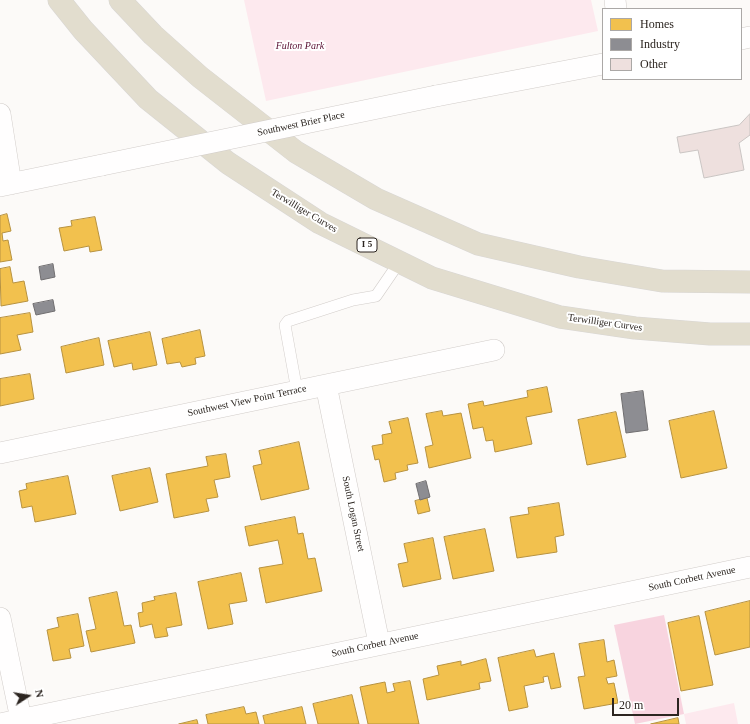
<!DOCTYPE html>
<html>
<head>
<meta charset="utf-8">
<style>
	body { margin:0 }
	#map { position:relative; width:750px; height:724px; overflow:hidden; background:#fcfaf8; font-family:Georgia,serif }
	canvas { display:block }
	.legend { position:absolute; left:602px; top:8px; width:140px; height:72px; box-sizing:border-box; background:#fff; border:1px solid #aba8a6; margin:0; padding:5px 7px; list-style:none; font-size:12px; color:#2c2520 }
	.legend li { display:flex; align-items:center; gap:8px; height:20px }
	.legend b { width:20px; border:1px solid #aba8a6 }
	.north { position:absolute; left:8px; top:676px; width:40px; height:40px; -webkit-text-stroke:3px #fff; paint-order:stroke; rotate:78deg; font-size:11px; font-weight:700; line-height:16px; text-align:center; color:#2c2520 }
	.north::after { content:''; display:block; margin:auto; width:14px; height:18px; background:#2c2520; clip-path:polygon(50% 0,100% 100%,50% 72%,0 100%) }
	.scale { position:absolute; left:612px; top:698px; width:67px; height:18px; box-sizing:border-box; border:2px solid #2c2520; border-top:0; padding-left:5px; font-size:12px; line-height:14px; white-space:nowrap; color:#2c2520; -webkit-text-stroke:3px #fff; paint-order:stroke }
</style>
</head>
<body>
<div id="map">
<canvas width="750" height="724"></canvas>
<ul class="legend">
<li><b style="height:11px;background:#f2c14e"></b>Homes</li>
<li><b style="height:11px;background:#8d8d92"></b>Industry</li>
<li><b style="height:11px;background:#eee0de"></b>Other</li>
</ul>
<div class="north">N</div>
<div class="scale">20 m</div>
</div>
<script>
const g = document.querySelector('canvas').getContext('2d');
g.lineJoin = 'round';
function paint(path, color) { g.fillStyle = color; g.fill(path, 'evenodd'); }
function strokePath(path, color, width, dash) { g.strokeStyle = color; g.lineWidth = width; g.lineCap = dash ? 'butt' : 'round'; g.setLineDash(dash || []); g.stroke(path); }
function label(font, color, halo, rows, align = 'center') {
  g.font = font + ' Georgia,serif'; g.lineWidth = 4; g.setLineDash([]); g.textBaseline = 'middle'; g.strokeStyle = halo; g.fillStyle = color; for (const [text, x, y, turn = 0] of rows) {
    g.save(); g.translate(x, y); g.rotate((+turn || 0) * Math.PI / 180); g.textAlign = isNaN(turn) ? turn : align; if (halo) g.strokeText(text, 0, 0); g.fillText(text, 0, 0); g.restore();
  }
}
const green = new Path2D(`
	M244,0H591L598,31L266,101Z
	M734,703L738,724H686L684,714Z`);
const forest = new Path2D(`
	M664,615L684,714L635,724L614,625Z`);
const homes = new Path2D(`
	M7,214L11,231L2,233L3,241L8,240L12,260L0,262V216Z
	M95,217L102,250L90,252L89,246L64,251L59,228L72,226L71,221Z
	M10,267L13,283L24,281L28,301L1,306L0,269Z
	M30,313L33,332L17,335L21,350L0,354V318Z
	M200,330L205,356L195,358L196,364L182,367L180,362L167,364L162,339Z
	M150,332L157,365L133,370L132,363L114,367L108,341Z
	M99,338L104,365L66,373L61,347Z
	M30,374L34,399L0,406V379Z
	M547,387L552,412L526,417L532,444L495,452L493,440L486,441L483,427L473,429L468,404L483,401L484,406L528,397L527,391Z
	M442,411L443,416L461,413L471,458L429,468L425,447L433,445L426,414Z
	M714,411L727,468L681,478L669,421Z
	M616,412L626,457L587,465L578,420Z
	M408,418L418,463L407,465L408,470L395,473L396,479L384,482L379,459L375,460L372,446L383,444L382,435L392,433L389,422Z
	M299,442L309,489L261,500L253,466L262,464L259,451Z
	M226,454L230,477L214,480L218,497L206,499L209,511L174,518L166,474L208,466L206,457Z
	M150,468L158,502L120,511L112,476Z
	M68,476L76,514L35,522L32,506L22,508L19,491L27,489L26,484Z
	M427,498L430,511L418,514L415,501Z
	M559,503L564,535L555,537L557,552L517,558L510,517L529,514L528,508Z
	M295,517L298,534L303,533L308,559L315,558L322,591L266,603L259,568L283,564L278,540L249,546L245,527Z
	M485,529L494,571L453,579L444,537Z
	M433,538L441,579L403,587L398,564L408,562L404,544Z
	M241,573L247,601L229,604L233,624L208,629L198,582Z
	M117,592L124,626L131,625L135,643L91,652L86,631L96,629L89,598Z
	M176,593L182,625L166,628L168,636L155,638L152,624L140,627L138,613L143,612L142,603L155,600L154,597Z
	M750,601V647L715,655L705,612Z
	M78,614L84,646L69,649L71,658L53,661L47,630L59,627L57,618Z
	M699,616L713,685L681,691L668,623Z
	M604,640L607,662L614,660L617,676L606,678L608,684L614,683L618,703L584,709L578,677L585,676L579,644Z
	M534,650L536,657L554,653L561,687L551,689L548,676L543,677L544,682L524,686L528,707L509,711L498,658Z
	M486,659L491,681L479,683L480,689L427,700L423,679L439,675L437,666L461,661V665Z
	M410,681L419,724H368L360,687L385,682L387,693L395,691L393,684Z
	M352,695L359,724H318L313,704Z
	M244,707L246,714L256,712L259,724H208L206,715Z
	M302,707L306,724H265L263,716Z
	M678,718L679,724H651Z
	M197,720L198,724H179Z`);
const industry = new Path2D(`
	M53,264L55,277L41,280L39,267Z
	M53,300L55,311L36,315L33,304Z
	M643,391L648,430L626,433L621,394Z
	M426,481L430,497L420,500L416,484Z`);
const building = new Path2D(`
	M750,114V135L739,143L744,170L704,178L698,150L680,153L677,137L739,125Z`);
const lane = new Path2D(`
	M297,391L285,325L288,321L353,300L376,296L400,261`);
const street = new Path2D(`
	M615,0L616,9
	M741,39L750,37
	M436,96L603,64
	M0,114L11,184
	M0,186L102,165
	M326,385L379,643
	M0,453L494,350
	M0,618L22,724
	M0,724L750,567`);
const highway = new Path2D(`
	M59,0L83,30L148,99L228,163L320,223L432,278L560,317L635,328L710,334H750
	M120,0L153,35L200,77L296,152L376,199L478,244L579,267L662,281L750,282`);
const streetBridge = new Path2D(`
	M102,165L436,96`);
const shields = [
	[367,245,20]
];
const shieldNames = [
	["I 5",367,245]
];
const parkNames = [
	["Fulton Park",300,46]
];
const streetNames = [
	["Southwest Brier Place",301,124,-12],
	["Terwilliger Curves",304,211,31],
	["Terwilliger Curves",605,323,8],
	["Southwest View Point Terrace",247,401,-12],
	["South Logan Street",353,514,78],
	["South Corbett Avenue",692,579,-12],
	["South Corbett Avenue",375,645,-12]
];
paint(green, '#fde9ee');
paint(forest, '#f8d4df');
paint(homes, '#f2c14e');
strokePath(homes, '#b79240', 1);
paint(industry, '#8d8d92');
strokePath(industry, '#706e70', 1);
paint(building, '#eee0de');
strokePath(building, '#cac5c3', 1);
strokePath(lane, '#d2cdca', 12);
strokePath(street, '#d2cdca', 22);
strokePath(highway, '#d8d6d4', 23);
strokePath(lane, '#fffefe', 11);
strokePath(street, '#fffefe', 21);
strokePath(highway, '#e2ddce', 22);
strokePath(streetBridge, '#d2cdca', 22, []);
strokePath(streetBridge, '#fffefe', 21);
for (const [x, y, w] of shields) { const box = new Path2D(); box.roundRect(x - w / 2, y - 7, w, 14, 3); g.fillStyle = '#fff'; g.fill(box); strokePath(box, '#2c2520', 1); }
label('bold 9px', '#2c2520', null, shieldNames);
label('italic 10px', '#591032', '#fff', parkNames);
label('10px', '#2c2520', '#fff', streetNames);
</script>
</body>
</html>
